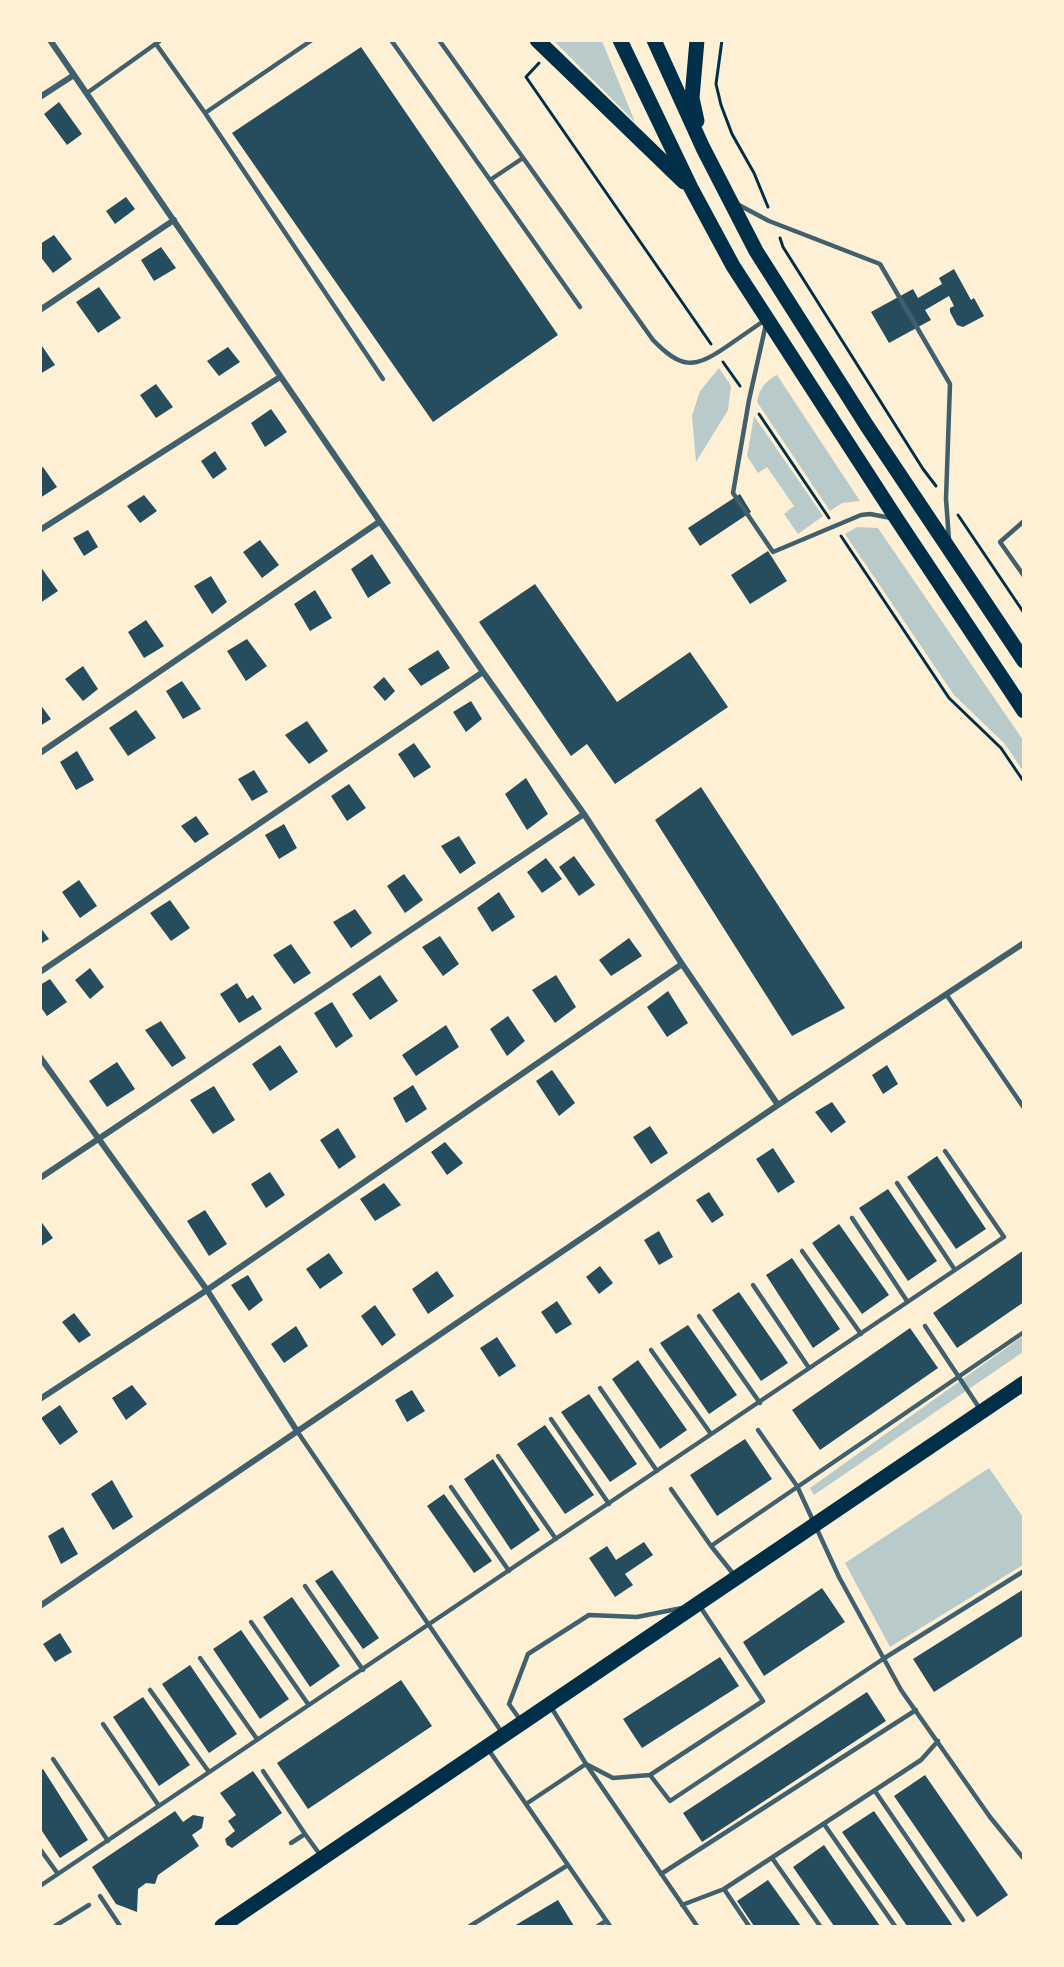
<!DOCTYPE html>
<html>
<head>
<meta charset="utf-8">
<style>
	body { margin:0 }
	#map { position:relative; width:1064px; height:1967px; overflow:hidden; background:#fdf0d5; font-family:Ubuntu,sans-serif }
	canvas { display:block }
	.frame { position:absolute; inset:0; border:42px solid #fdf0d5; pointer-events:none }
</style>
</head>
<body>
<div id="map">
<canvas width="1064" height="1967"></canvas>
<div class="frame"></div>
</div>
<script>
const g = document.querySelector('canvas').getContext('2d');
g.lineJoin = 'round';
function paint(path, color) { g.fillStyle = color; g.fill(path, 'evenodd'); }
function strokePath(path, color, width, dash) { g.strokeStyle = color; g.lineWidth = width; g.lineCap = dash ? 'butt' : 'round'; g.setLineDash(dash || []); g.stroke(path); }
const green = new Path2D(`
	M554,41H602L635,122Z
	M719,368L731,386L728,410L696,462L692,416L700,391Z
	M777,375L860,501L842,503L830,511L757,402C760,388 764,382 777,375Z
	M754,416L823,516L798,534L784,514L794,506L767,467L758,473L747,456Z
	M857,527L878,528L1023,740V771L1005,744L954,695L845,534Z
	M1023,1336V1352L814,1495L810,1488Z
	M989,1468L1023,1517V1565L890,1647L845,1563Z`);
const building = new Path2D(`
	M361,47L558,335L433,422L232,133Z
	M59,102L82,134L67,145L44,114Z
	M126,197L135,209L115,224L106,211Z
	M54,235L72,259L53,273L40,256V244Z
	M161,247L176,268L154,281L141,260Z
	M954,269L971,300L974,298L984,316L963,327L957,325L950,312V308L954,306L949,296L925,310L931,320L889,343L871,312L913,289L918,298L942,284L939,278Z
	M99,287L121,318L98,333L76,302Z
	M40,343L55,365L40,374Z
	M228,347L240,362L219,376L207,361Z
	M156,384L173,407L156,418L140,395Z
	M271,409L287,432L265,447L251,423Z
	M215,451L227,469L213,479L201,461Z
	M43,467L57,487L40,498V469Z
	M740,494L751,512L700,546L688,528Z
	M144,495L157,511L140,523L127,506Z
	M88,530L98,547L84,556L73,538Z
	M260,540L279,565L262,578L243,552Z
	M768,551L787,581L750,604L731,575Z
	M372,554L391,583L368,598L351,569Z
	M40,566L58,591L40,603Z
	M211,576L227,602L212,614L194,586Z
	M535,584L617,702L690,652L728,707L615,784L587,744L571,756L479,622Z
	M315,590L332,618L310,631L294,604Z
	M146,620L164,646L144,658L128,632Z
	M247,639L267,666L246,681L227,651Z
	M438,650L450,668L421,686L408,669Z
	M83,666L98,689L83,701L65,679Z
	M384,677L395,691L385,701L373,687Z
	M182,681L201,709L183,719L166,691Z
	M471,701L482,719L466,732L453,712Z
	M40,704L51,719L40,726Z
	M136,710L156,738L128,756L109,728Z
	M307,721L328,751L309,764L285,735Z
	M414,743L431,767L414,778L398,754Z
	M77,751L94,780L76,790L60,762Z
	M254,770L268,792L252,801L238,779Z
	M526,778L548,814L527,830L505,794Z
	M349,784L366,808L347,821L331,796Z
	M701,787L845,1008L792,1036L655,820Z
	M196,816L209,834L195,843L181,826Z
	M284,824L297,848L279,859L265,835Z
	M459,836L476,863L460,874L441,846Z
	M574,856L595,885L579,896L559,867Z
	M546,858L562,879L542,893L527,872Z
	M404,874L423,900L405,913L387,886Z
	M79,880L97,906L80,918L62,892Z
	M499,892L515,917L492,932L477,908Z
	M170,900L190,928L171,941L150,913Z
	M355,909L372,933L351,948L333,922Z
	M40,927L49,939L40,944Z
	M440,936L459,964L443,976L422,947Z
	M629,938L642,956L611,976L599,960Z
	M291,944L311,973L294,984L273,955Z
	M90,968L104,987L90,999L75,980Z
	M380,975L398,1001L370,1020L352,994Z
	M556,975L576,1007L555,1023L532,990Z
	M50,979L67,1002L47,1016L40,1006V985Z
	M237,983L247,999L253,995L262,1009L239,1023L220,994Z
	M668,991L688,1023L667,1037L647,1007Z
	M332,1002L353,1036L336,1048L314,1013Z
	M508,1016L525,1041L507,1056L490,1029Z
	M161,1021L186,1058L172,1067L145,1030Z
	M446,1025L459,1047L416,1076L402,1055Z
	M280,1045L298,1072L270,1091L252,1064Z
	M117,1062L135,1089L107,1107L89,1081Z
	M887,1065L898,1084L883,1094L872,1075Z
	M552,1070L575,1103L559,1116L536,1081Z
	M413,1085L427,1109L406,1123L393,1098Z
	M214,1086L235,1120L213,1134L190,1100Z
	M832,1102L846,1122L831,1133L815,1112Z
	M650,1126L668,1153L651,1164L633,1137Z
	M338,1128L356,1157L339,1169L320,1140Z
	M445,1142L463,1163L447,1175L431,1152Z
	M773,1148L795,1182L778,1193L756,1159Z
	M937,1156L986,1229L956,1249L907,1177Z
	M270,1172L285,1195L266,1208L251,1184Z
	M384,1183L401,1205L375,1221L360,1199Z
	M888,1189L937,1261L908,1281L859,1208Z
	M709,1192L724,1215L712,1223L696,1200Z
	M205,1210L227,1244L209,1256L187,1221Z
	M40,1220L53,1238L40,1247Z
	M839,1224L889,1295L862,1314L812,1243Z
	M659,1231L673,1257L659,1265L644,1240Z
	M1024,1250V1302L957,1348L933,1313Z
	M329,1253L343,1273L320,1289L306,1269Z
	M792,1258L840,1329L813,1348L766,1275Z
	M600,1266L613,1283L599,1294L586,1277Z
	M437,1271L454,1296L428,1314L412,1289Z
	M248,1275L263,1300L249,1311L231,1285Z
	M739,1292L788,1363L761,1381L712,1310Z
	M557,1301L572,1324L556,1334L541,1312Z
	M375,1305L396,1335L382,1346L361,1316Z
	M74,1313L91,1335L79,1343L62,1322Z
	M688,1325L737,1395L709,1414L660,1343Z
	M296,1326L308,1346L284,1363L271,1344Z
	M910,1328L938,1368L820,1450L792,1410Z
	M497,1337L516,1366L499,1377L480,1348Z
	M638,1360L687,1430L660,1449L612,1379Z
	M132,1385L147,1404L126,1420L112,1398Z
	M412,1390L425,1411L407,1422L395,1400Z
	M589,1394L637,1464L610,1482L561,1412Z
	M60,1405L78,1432L60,1445L41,1418Z
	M545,1425L594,1495L565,1514L517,1444Z
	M745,1439L772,1479L717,1516L690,1475Z
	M493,1459L540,1530L511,1550L464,1479Z
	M112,1480L133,1517L113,1530L91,1494Z
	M444,1494L492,1561L474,1573L427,1506Z
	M63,1527L78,1554L61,1564L48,1536Z
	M644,1542L653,1555L625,1574L633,1585L615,1597L589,1558L607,1546L616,1560Z
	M332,1570L379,1638L363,1649L315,1581Z
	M822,1588L845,1622L764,1676L743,1642Z
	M1024,1589V1635L934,1692L913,1659Z
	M292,1597L340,1666L310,1687L263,1617Z
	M241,1630L289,1699L260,1719L213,1649Z
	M60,1633L72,1652L55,1662L43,1644Z
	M720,1657L739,1686L642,1748L623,1719Z
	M190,1665L237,1734L209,1753L162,1684Z
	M401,1680L432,1726L308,1809L277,1763Z
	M867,1692L886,1721L702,1842L683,1813Z
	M143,1697L190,1765L159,1786L113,1717Z
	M43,1769L88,1840L60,1858L40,1828V1771Z
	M253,1771L282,1813L232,1848L227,1845L225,1839L235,1831L228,1821L236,1815L220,1793Z
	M925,1775L1008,1895L977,1917L894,1796Z
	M175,1811L183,1822L193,1815L204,1817L202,1828L192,1835L199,1846L158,1875L155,1884L146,1883L138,1889L137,1912L116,1904L92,1867Z
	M874,1811L953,1926H907L842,1832Z
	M824,1845L880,1926H834L793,1867Z
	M768,1880L801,1926H754L737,1901Z
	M558,1900L574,1926H514Z`);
const path = new Path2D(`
	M722,40L716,84L721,105L732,134L754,173L768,207
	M539,63L526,77L711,344
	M780,238L783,247L923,469L936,486
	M723,362L740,386
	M759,414L829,518
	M958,515L1024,613
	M841,536L949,698L1001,748L1024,782`);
const service = new Path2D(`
	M391,40L580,307
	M439,40L653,340C681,369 694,369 726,347C739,338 752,329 765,320
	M156,44L205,113L383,379
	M87,93L161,40
	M205,113L312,40
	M490,180L523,158
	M737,204L769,221L880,264L950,384L946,499L949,540
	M766,324L749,400L733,493L773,552L861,515L870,514L891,518
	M1024,521L1000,542L1024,576
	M946,994L1024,1108
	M897,1183L955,1270
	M852,1218L907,1301
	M802,1251L861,1334
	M753,1285L809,1368
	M699,1316L760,1403
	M925,1326L980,1409
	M651,1350L711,1434
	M600,1388L657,1471
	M551,1419L609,1504
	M758,1430L797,1486L839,1577L901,1690L990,1817L1024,1859
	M297,1431L503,1734
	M498,1456L556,1539
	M451,1487L509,1571
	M671,1489L711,1546L735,1576
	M711,1546L1024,1332
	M305,1586L363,1670
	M251,1622L308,1704
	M200,1658L257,1739
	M150,1690L209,1772
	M551,1707L586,1764L697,1926
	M521,1721L509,1704L528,1654L589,1615L637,1617L682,1608
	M103,1724L159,1806
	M488,1749L610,1926
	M53,1759L108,1841
	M263,1771L305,1834
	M650,1775L670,1801L883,1659L1024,1571
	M875,1791L963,1920
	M526,1804L586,1764L613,1778L650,1775L763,1701L699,1605
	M824,1824L895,1926
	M291,1843L305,1834L321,1856
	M40,1849L58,1874
	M772,1858L820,1926
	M661,1874L916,1710
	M40,1886L1004,1237L945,1151
	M724,1889L749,1926
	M100,1896L120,1926
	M682,1905L724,1889L921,1760L938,1741
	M55,1926L89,1905
	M470,1926L568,1865
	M598,1926L606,1921`);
const minor = new Path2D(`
	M50,40L483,672L584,814L682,964L778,1105
	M40,97L74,75
	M40,310L174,220
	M40,530L280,377
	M40,753L379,522
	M40,972L483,672
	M40,1057L207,1290L297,1431
	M40,1178L584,814
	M40,1399L207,1290L682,964
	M40,1606L778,1105L1024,943`);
const primary = new Path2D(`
	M537,40L684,182
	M620,40L691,188L733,266L896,518L1024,711
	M654,40L703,148L756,251L867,426L1024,661
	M697,40L692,98L697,121
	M222,1926L1024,1383`);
paint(green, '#b9caca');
paint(building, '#264d5e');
strokePath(path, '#003049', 3);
strokePath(service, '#3f606c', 4.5);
strokePath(minor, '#3f606c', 6);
strokePath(primary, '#003049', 15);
</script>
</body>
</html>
